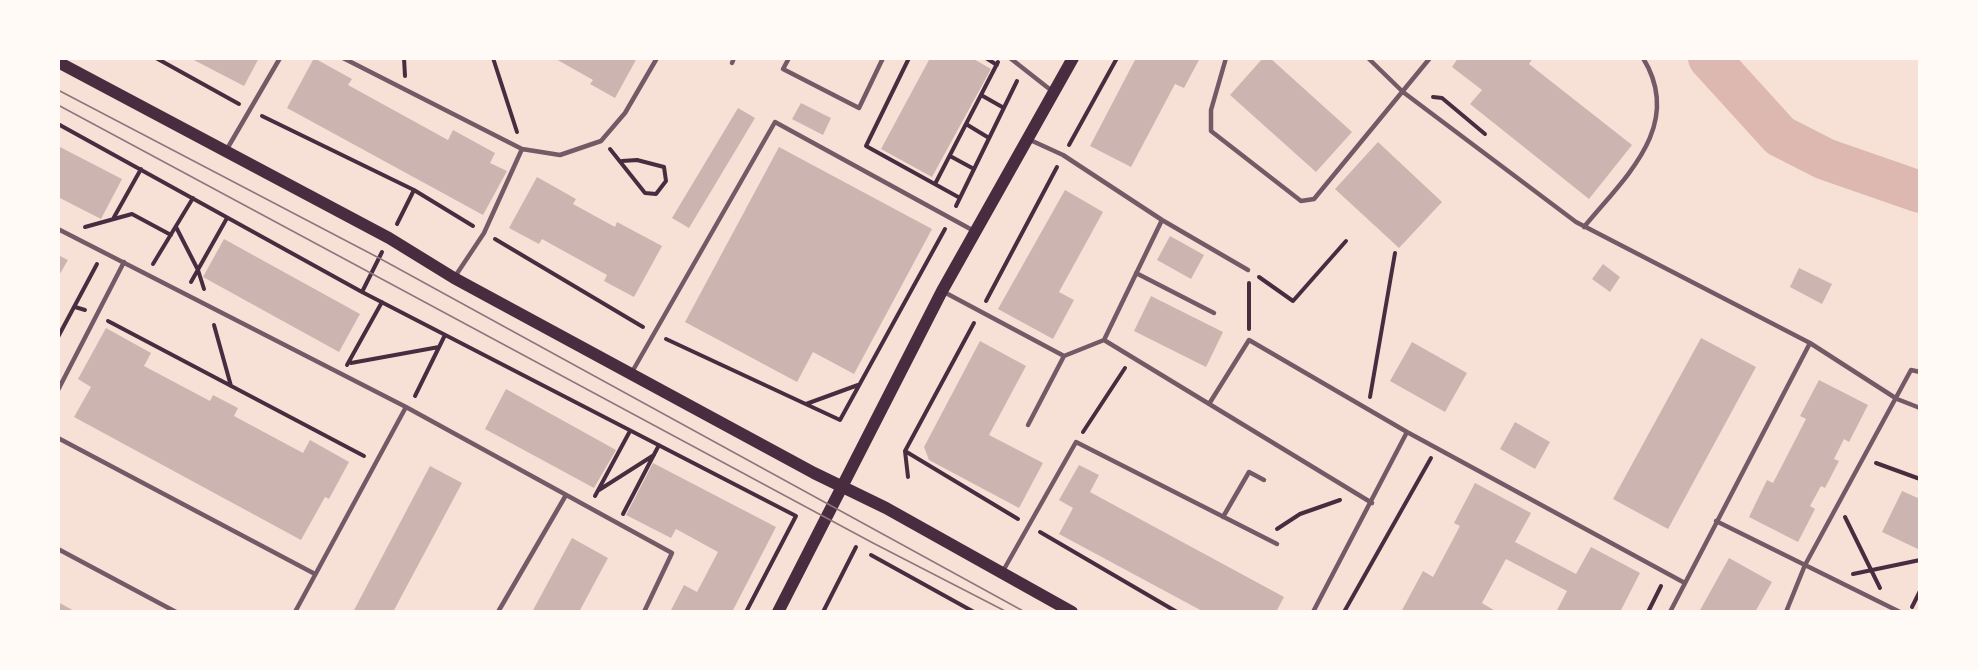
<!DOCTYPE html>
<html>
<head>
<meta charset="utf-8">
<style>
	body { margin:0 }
	#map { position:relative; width:1978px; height:670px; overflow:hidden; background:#f7e1d7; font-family:"Source Sans 3",sans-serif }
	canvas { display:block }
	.frame { position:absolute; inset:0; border:60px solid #fffaf5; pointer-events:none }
</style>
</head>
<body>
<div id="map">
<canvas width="1978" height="670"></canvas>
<div class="frame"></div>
</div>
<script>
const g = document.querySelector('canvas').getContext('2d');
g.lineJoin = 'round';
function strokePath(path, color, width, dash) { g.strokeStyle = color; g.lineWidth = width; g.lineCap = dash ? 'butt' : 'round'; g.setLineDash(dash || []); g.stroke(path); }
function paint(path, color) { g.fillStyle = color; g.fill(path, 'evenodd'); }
const river = new Path2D(`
	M1709,58L1780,136L1825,159L1920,192`);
const building = new Path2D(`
	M190,58H259L244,86Z
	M314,58L352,79L348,85L448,140L453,130L495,153L490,163L507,171L483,215L287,108Z
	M554,58H637L615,98L590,84L593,80Z
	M930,58H972L991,69L932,177L881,149Z
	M1136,58H1200L1184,88L1175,84L1131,167L1090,146Z
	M1263,58H1270L1352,132L1316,172L1230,95Z
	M1458,58H1533L1529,64L1632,145L1589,199L1470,104L1482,90L1452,67Z
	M801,103L831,118L823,135L792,119Z
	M738,108L755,118L689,228L672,218Z
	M1378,142L1442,202L1399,248L1335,189Z
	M58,146L122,179L101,219L58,197Z
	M779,147L932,229L854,374L813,352L797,382L685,322Z
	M537,177L576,199L573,204L615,227L617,222L662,246L634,297L604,281L607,275L542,239L539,244L509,228Z
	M1065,190L1103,212L1059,292L1074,300L1053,339L998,309Z
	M1170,236L1204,255L1191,279L1157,260Z
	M224,239L360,314L339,352L203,277Z
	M58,255L68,260L58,277Z
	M1603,264L1620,277L1610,292L1592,279Z
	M1799,268L1832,284L1822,304L1790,287Z
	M1151,296L1223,332L1206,367L1134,331Z
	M106,328L151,353L144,366L210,401L213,395L238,408L234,416L303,453L310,440L349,462L329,499L325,497L301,540L74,417L91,387L78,379Z
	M1701,338L1756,367L1668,529L1613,499Z
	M980,341L1026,366L989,435L1043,463L1019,508L929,460L924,447Z
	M1412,342L1467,373L1445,412L1390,381Z
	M1819,380L1868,405L1849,442L1844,439L1834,459L1839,461L1825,488L1821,486L1810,506L1815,509L1798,542L1749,517L1767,480L1773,483L1806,419L1800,416Z
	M506,389L616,450L594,488L485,429Z
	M1515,422L1550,442L1535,469L1500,449Z
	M653,463L776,527L732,612H670L684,585L697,592L718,552L676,529L671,538L626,515Z
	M1079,465L1099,475L1090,492L1284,597L1276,612H1204L1059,534L1073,508L1059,500Z
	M430,466L462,483L393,612H353Z
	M1475,483L1531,513L1515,542L1576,574L1591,547L1640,573L1620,612H1556L1567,591L1506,559L1482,603L1497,612H1401L1423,571L1433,577L1460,526L1454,523Z
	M1902,491L1920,499V550L1882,532Z
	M572,538L608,558L579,612H532Z
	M1729,558L1772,582L1755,612H1699Z
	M58,602L76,612H58Z`);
const path = new Path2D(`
	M156,58L239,104
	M404,58L405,76
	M493,58L517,132
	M909,58L866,146L960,198
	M986,58L997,65
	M981,95L1004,108
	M1433,97L1442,98L1485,134
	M262,116L414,190L473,226
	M58,124L362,292L796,516L746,612
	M966,124L989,138
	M1069,145L1117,58
	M610,149L645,193L656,194L666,181L664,167L637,160L622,161
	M950,156L974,169
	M935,184L998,62
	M956,206L1017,81
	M113,219L141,169
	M397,224L414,190
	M85,227L132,214L171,235
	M176,227L198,270L204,289
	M495,239L643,327
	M153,264L193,198
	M1259,277L1293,301L1346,241
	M191,282L227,218
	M1249,283V329
	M362,292L382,252
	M986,301L1057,167
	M75,307L85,310
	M108,321L364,456
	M214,325L231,386
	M58,337L97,264
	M666,339L840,420L945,229
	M351,363L439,347
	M347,365L382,302
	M415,396L445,335
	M1370,397L1395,253
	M806,404L858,385
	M1083,432L1125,368
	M905,451L1018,519
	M1876,463L1920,479
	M908,477L905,451L974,323
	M599,490L654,455
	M595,496L630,431
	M623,514L659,445
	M1845,517L1880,588
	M1277,529L1300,514L1340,500
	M1040,532L1177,612
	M871,555L974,612
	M1853,574L1920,560
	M1912,607L1920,591
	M823,612L856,547
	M1344,612L1431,458
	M1648,612L1661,586`);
const service = new Path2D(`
	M343,58L522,149L484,233L454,278
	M789,58L783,69L859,108L883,58
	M1010,58L1052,91
	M1226,58L1211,110V131L1301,201L1314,199L1430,58
	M1368,58L1403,92L1576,222L1810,343L1897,399L1920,408
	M732,63L734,58
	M1028,139L1063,155L1162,220L1248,270
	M227,149L280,58
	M522,149L560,155L601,141L625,113L657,58
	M1584,227C1624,178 1685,126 1643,58
	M58,229L406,407L672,553L644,612
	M1136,273L1214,313
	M944,292L1064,356L1104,340L1162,220
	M1104,340L1372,503
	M632,372L775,122L974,231
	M58,390L124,262
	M1209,404L1249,340L1407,432L1683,582
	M1028,425L1064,356
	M58,438L315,574
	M1223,517L1249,472L1264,480
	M1716,521L1900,612
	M58,549L176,612
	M1003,571L1076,442L1277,544
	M295,612L406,407
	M498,612L566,495
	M1313,612L1407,432
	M1670,612L1810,343
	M1786,612L1805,565L1911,370L1920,372`);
const secondary = new Path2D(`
	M58,62L389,238L454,278L814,473L886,508L1072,612
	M778,612L942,291L1073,58`);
const tram = new Path2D(`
	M58,90L379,258L1025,612
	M58,105L873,543L1007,612`);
strokePath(river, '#dcb8b0', 42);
paint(building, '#ccb4b1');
strokePath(path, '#4a2c40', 4);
strokePath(service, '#755966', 4.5);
strokePath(secondary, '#4a2c40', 12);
strokePath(tram, '#8f747c', 1.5);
</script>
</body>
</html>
